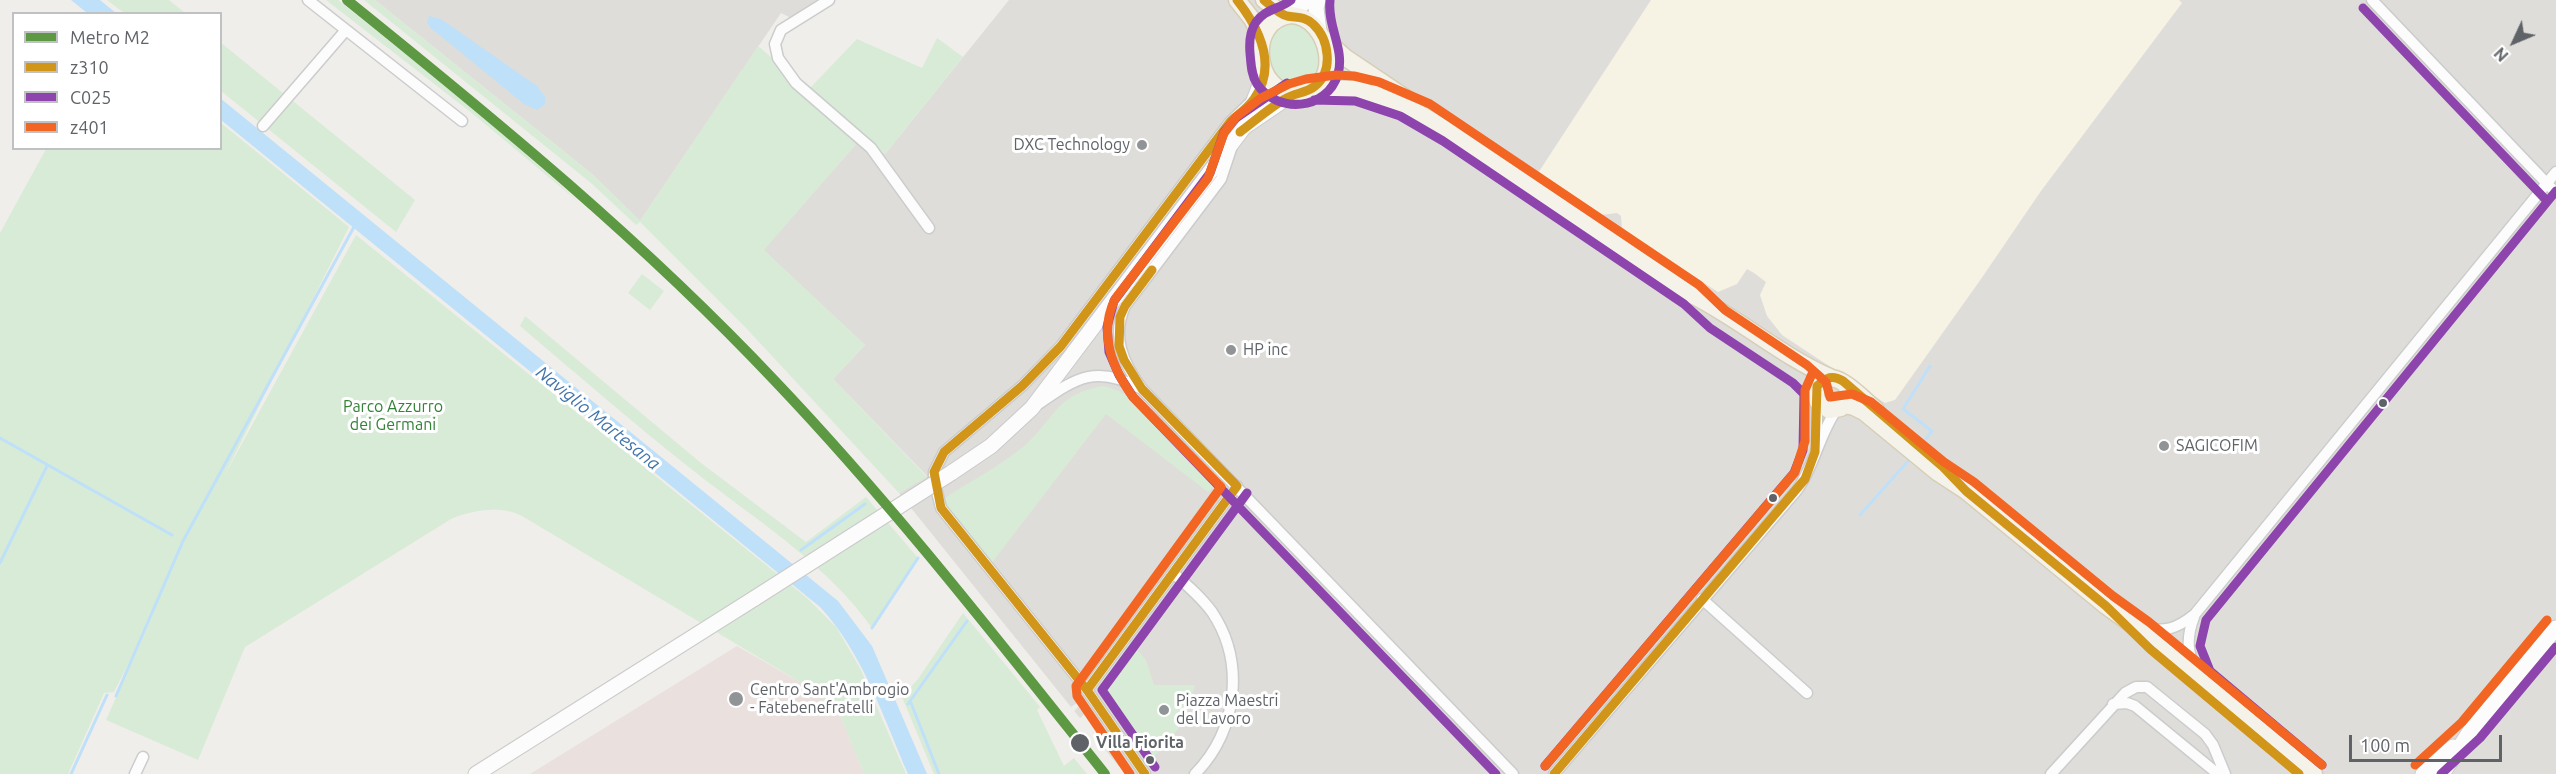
<!DOCTYPE html>
<html>
<head>
<meta charset="utf-8">
<style>
	body { margin:0 }
	#map { position:relative; width:2556px; height:774px; overflow:hidden; background:#efeeea; font-family:Ubuntu,sans-serif }
	canvas { display:block }
	.legend { position:absolute; left:12px; top:12px; width:210px; height:138px; box-sizing:border-box; background:#fff; border:2px solid #bfc1c3; margin:0; padding:8px 10px; list-style:none; font-size:18px; color:#5f6368 }
	.legend li { display:flex; align-items:center; gap:12px; height:30px }
	.legend b { width:30px; border:2px solid #bfc1c3 }
	.north { position:absolute; left:2484px; top:12px; width:60px; height:60px; -webkit-text-stroke:4px #fff; paint-order:stroke; rotate:226deg; font-size:16px; font-weight:700; line-height:24px; text-align:center; color:#5f6368 }
	.north::after { content:''; display:block; margin:auto; width:21px; height:27px; background:#5f6368; clip-path:polygon(50% 0,100% 100%,50% 72%,0 100%) }
	.scale { position:absolute; left:2349px; top:735px; width:153px; height:27px; box-sizing:border-box; border:3px solid #5f6368; border-top:0; padding-left:8px; font-size:18px; line-height:21px; white-space:nowrap; color:#5f6368; -webkit-text-stroke:4px #fff; paint-order:stroke }
</style>
</head>
<body>
<div id="map">
<canvas width="2556" height="774"></canvas>
<ul class="legend">
<li><b style="height:8px;background:#5d9842"></b>Metro M2</li>
<li><b style="height:8px;background:#d1951a"></b>z310</li>
<li><b style="height:8px;background:#8e44ad"></b>C025</li>
<li><b style="height:8px;background:#f26522"></b>z401</li>
</ul>
<div class="north">N</div>
<div class="scale">100 m</div>
</div>
<script>
const g = document.querySelector('canvas').getContext('2d');
g.lineJoin = 'round';
function paint(path, color) { g.fillStyle = color; g.fill(path, 'evenodd'); }
function strokePath(path, color, width, dash) { g.strokeStyle = color; g.lineWidth = width; g.lineCap = dash ? 'butt' : 'round'; g.setLineDash(dash || []); g.stroke(path); }
function label(font, color, halo, rows, align = 'center') {
  g.font = font + ' Ubuntu,sans-serif'; g.lineWidth = 6; g.setLineDash([]); g.textBaseline = 'middle'; g.strokeStyle = halo; g.fillStyle = color; for (const [text, x, y, turn = 0] of rows) {
    g.save(); g.translate(x, y); g.rotate((+turn || 0) * Math.PI / 180); g.textAlign = isNaN(turn) ? turn : align; if (halo) g.strokeText(text, 0, 0); g.fillText(text, 0, 0); g.restore();
  }
}
const commercial = new Path2D(`
	M1651,0H2179L2182,3L2041,191L1981,279L1895,400L1885,403L1622,229L1621,216L1617,213L1601,215L1538,173Z`);
const industrial = new Path2D(`
	M375,0H821L791,18L781,13L640,221L592,174Z
	M1009,0H1651L1538,173L1601,215L1617,213L1621,216L1622,229L1718,292L1737,284L1747,269L1754,273L1766,282L1760,295L1767,316L1782,335L1885,403L1895,400L1981,279L2041,191L2182,3L2179,0H2556V774H1125L1099,742L1108,734L1088,711L1080,718L1074,711L1079,706L1077,703L1071,707L899,493L927,476L833,379L865,345L763,250L863,136L885,154Z`);
const medical = new Path2D(`
	M737,646L805,685L839,713L864,774H530Z`);
const green = new Path2D(`
	M107,0H169L185,13H124Z
	M326,0H338C421,66 504,132 581,204L473,114Z
	M364,0H375L592,174L640,221L758,46L809,89L857,39L922,68L937,38L963,57L885,154L863,136L764,250L865,345L833,379L927,477L899,493L747,329L640,222L636,225L591,183Z
	M1285,22L1308,27C1315,41 1328,65 1315,79C1311,83 1303,85 1297,87L1278,81L1269,65V37Z
	M220,42L415,200L396,232L221,91Z
	M1332,53L1387,88L1328,83Z
	M221,123L349,227L222,480L356,235L807,598L836,627L860,668L906,774H864L839,713L805,685L522,516C502,505 471,510 451,519L245,647L198,760L106,720L152,617L114,692L104,693L68,774H0V233L46,149L220,148Z
	M642,274L664,291L650,310L628,293Z
	M525,316L701,463L806,542L866,497L918,558L872,628C827,564 756,520 695,472C635,425 578,375 520,326Z
	M1104,386L1119,391L1131,399L1215,485L1208,492L1106,414L991,564L942,500C967,483 1002,465 1024,446C1056,418 1055,394 1104,386Z
	M963,613L1040,707L1037,710L1064,766L1074,758L1087,774H934L902,697L918,679Z
	M1131,642L1146,660L1154,685H1195L1185,721L1152,759L1101,697L1102,680Z`);
const water = new Path2D(`
	M71,0H100L116,13H87Z
	M429,16L441,19L537,86L545,97V104L537,110L524,104L432,29L427,23Z
	M220,98L838,601L872,646L927,774H908C883,717 863,653 820,607L221,120Z`);
const stream = new Path2D(`
	M0,438L172,535
	M1926,439L1932,431L1903,409L1930,366
	M1860,515L1909,460
	M801,550L865,504
	M0,563L47,466
	M872,628L918,558
	M116,696L183,541L355,225
	M911,703L939,774
	M908,704L967,621
	M71,774L107,695`);
const street = new Path2D(`
	M308,0L462,121
	M829,0L781,30L775,44L778,58L796,83L871,148L929,228
	M2372,0L2556,193
	M263,126L346,30
	M1232,146L1221,179L1125,306C1111,337 1123,363 1142,389L1513,774
	M1040,403C1077,377 1097,365 1140,388
	M1817,439V399
	M1173,573C1187,585 1201,597 1212,612C1246,663 1237,731 1195,774
	M1702,599L1807,693
	M2194,617C2186,638 2187,653 2197,673
	M2142,626C2163,634 2178,628 2195,614L2556,172
	M1087,690L1237,486
	M2113,704L2127,703L2135,706L2218,774
	M135,774L143,757
	M1145,774L1087,690L941,508L934,480V472L944,452L1022,386L1061,346L1230,122L1252,101
	M1554,774L1797,490C1815,465 1819,434 1837,409
	M2051,774L2125,693L2136,687H2147L2205,734L2213,745L2225,774`);
const secondary = new Path2D(`
	M1318,0L1316,8L1319,32
	M1291,15L1307,0
	M1244,127L1265,72
	M951,473L991,446L1032,408L1244,127L1294,93
	M476,774L755,598
	M2423,774L2453,747
	M2442,774L2471,730L2556,628`);
const primary = new Path2D(`
	M1237,0L1252,19L1262,39
	M1264,0L1285,16
	M1291,15C1331,17 1345,91 1297,93C1254,95 1246,20 1291,15Z
	M1322,37L1346,58L1410,101
	M1314,88L1357,89L1405,105L1449,131L1692,295C1740,319 1781,356 1830,377
	M1847,386L1848,398L1841,408L1829,410L1818,402C1815,395 1815,389 1819,384C1833,364 1864,400 1876,410
	M1844,405L1854,407L1864,412L1937,472L1966,491L2106,606L2141,631L2314,774`);
const secondaryBridge = new Path2D(`
	M755,598L951,473`);
const bus1 = new Path2D(`
	M1240,132C1255,121 1269,108 1285,99C1294,93 1307,93 1315,86C1334,71 1329,39 1313,24C1304,16 1297,18 1287,16C1279,14 1270,5 1264,0
	M1087,690L1237,486L1142,389L1124,360L1119,346L1120,317L1125,306L1152,270
	M1145,774L1087,690L941,508L934,472L944,452L1022,386L1061,346L1230,122C1237,115 1248,108 1254,99C1278,65 1259,28 1237,0
	M1554,774L1805,479L1815,452L1817,386C1827,378 1831,374 1843,381L1942,466L1966,491L2106,606L2150,649L2299,774`);
const bus2 = new Path2D(`
	M1291,0C1280,9 1265,9 1256,22C1250,31 1249,42 1250,53C1251,63 1251,75 1257,84C1277,114 1327,111 1338,74C1345,49 1327,26 1330,1
	M2363,8L2547,201
	M1287,83L1236,118L1224,132L1210,173L1114,301L1107,327L1109,352L1119,375L1133,397L1496,774
	M1314,100L1355,101L1400,116L1443,141L1684,304L1710,328L1793,383L1804,394L1803,450L1794,473L1545,766
	M2322,765L2210,671L2200,646L2206,620L2556,191
	M1155,767L1102,690L1247,493
	M2441,774L2480,738L2556,647`);
const bus3 = new Path2D(`
	M2415,765L2462,722L2547,620
	M1545,766L1795,472L1805,441V390L1812,374
	M1130,774L1077,696L1076,686L1221,487L1133,397C1112,368 1098,334 1115,299L1208,178L1224,133L1236,117L1261,98L1289,84L1306,79L1336,75L1354,76L1379,82L1430,104L1699,285L1725,310L1807,365L1826,382L1830,397L1852,394L1871,402L1944,462L1974,482L2113,596L2149,622L2322,765`);
const metro1 = new Path2D(`
	M347,0C496,120 644,242 775,381C893,505 998,640 1105,774`);
const markers = [
	[1142,145,6,"#919496"],
	[1231,350,6,"#919496"],
	[2383,403,5,"#5f6368"],
	[2164,446,6,"#919496"],
	[1773,498,5,"#5f6368"],
	[736,699,8,"#919496"],
	[1164,710,6,"#919496"],
	[1080,743,10,"#5f6368"],
	[1150,760,5,"#5f6368"]
];
const poiNames = [
	["DXC Technology",1130,145,"right"],
	["HP inc",1243,350],
	["SAGICOFIM",2176,446],
	["Centro Sant'Ambrogio",750,690],
	["- Fatebenefratelli",750,708],
	["Piazza Maestri",1176,701],
	["del Lavoro",1176,719]
];
const parkNames = [
	["Parco Azzurro",393,407],
	["dei Germani",393,425]
];
const stopNames = [
	["Villa Fiorita",1096,743]
];
const waterNames = [
	["Naviglio Martesana",598,418,39]
];
paint(commercial, '#f7f3e4');
paint(industrial, '#dfddda');
paint(medical, '#eae0de');
paint(green, '#d8ebd6');
paint(water, '#bfe0f9');
strokePath(stream, '#bfe0f9', 3);
strokePath(street, '#cbcccc', 13);
strokePath(secondary, '#cacacb', 17);
strokePath(primary, '#d7ceb8', 19);
strokePath(street, '#fdfcfc', 10);
strokePath(secondary, '#fdfcfc', 15);
strokePath(primary, '#f4f2e9', 16);
strokePath(secondaryBridge, '#cacacb', 17, []);
strokePath(secondaryBridge, '#fdfcfc', 15);
strokePath(bus1, '#d1951a', 9);
strokePath(bus2, '#8e44ad', 9);
strokePath(bus3, '#f26522', 9);
strokePath(metro1, '#5d9842', 10);
for (const [x, y, r, color] of markers) { const dot = new Path2D(); dot.arc(x, y, r, 0, 2 * Math.PI); g.fillStyle = color; g.fill(dot); strokePath(dot, '#fff', 2); }
label('16px', '#5f6368', '#fff', poiNames, 'left');
label('16px', '#348238', '#fff', parkNames);
label('bold 16px', '#5f6368', '#fff', stopNames, 'left');
label('italic 18px', '#4174aa', '#fff', waterNames);
</script>
</body>
</html>
